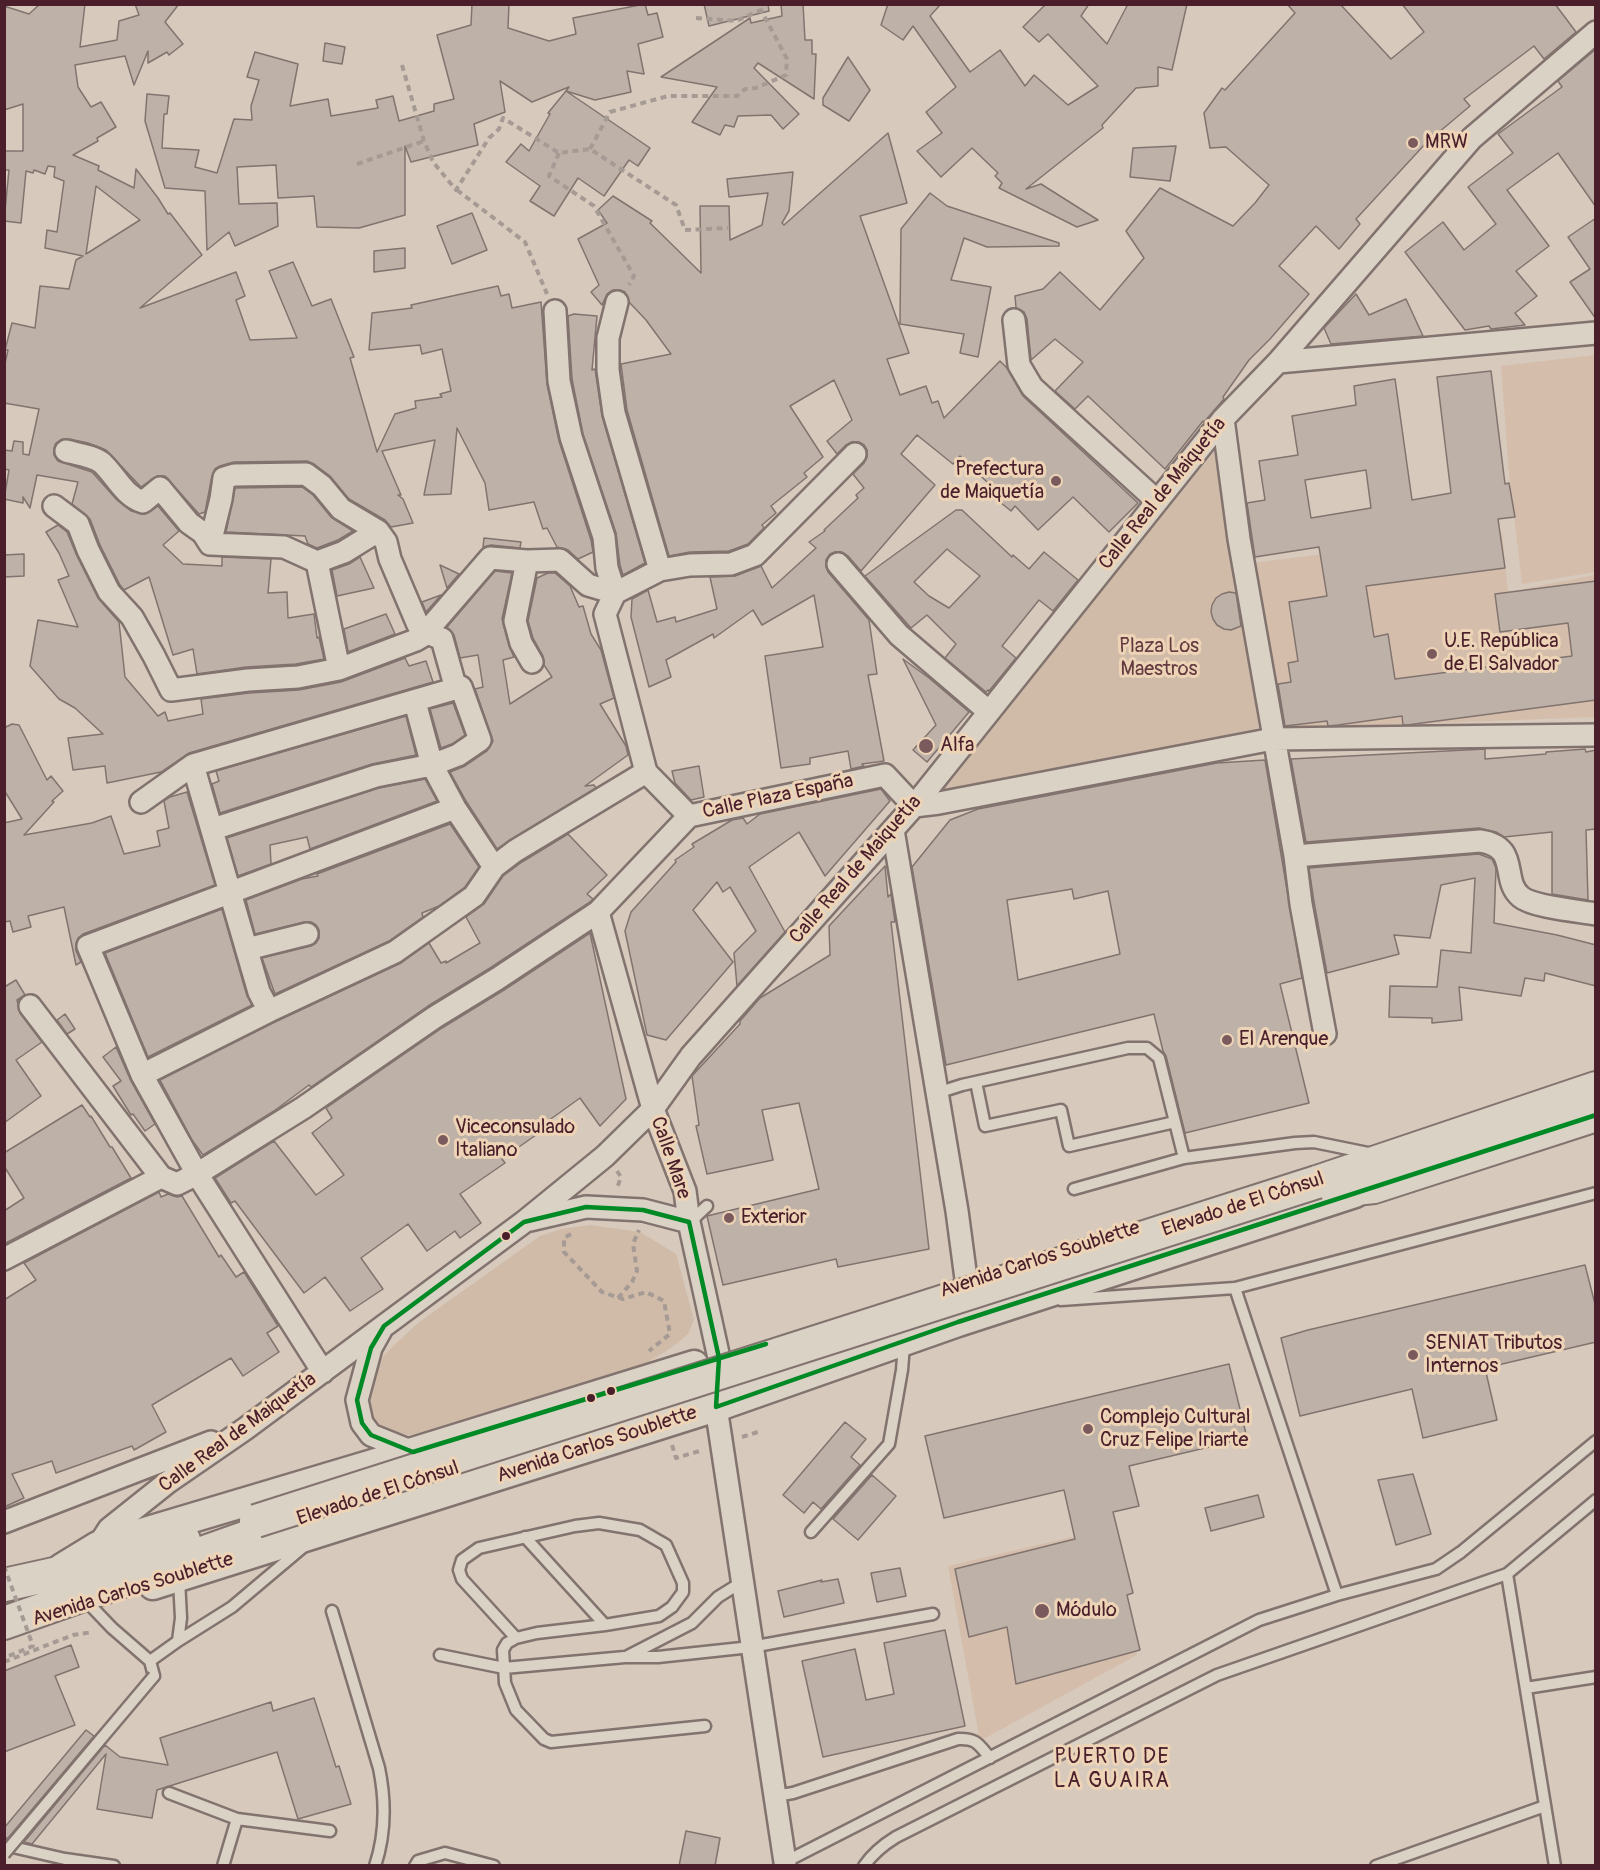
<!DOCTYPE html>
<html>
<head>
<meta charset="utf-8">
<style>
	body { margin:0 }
	#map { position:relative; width:1600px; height:1870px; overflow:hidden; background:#d7c9bb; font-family:Pangolin,sans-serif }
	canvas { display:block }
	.frame { position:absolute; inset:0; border:6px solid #4a1f2b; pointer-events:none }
</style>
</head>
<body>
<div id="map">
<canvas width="1600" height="1870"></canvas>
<div class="frame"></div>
</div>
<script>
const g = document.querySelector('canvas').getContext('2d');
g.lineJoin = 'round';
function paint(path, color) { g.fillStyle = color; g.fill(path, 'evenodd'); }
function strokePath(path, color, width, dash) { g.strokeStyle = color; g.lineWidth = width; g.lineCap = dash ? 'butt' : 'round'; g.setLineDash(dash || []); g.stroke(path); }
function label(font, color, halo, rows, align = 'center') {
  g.font = font + ' Pangolin,sans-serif'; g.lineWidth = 6; g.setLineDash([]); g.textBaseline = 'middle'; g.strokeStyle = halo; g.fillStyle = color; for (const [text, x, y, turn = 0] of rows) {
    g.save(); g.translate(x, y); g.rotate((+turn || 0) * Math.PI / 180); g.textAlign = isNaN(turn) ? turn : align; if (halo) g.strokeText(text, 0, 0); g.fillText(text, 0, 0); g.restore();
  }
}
const built = new Path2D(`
	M1595,355V572L1522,584L1509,473L1501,366Z
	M1502,532L1508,592L1595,575V717L1281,729L1252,563Z
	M1110,1528L1137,1655L980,1741L948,1566Z`);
const green = new Path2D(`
	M1214,452L1259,728L937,794Z
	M590,1225L640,1232L676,1254L694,1320L688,1334L671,1348L641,1366L418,1433L400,1437L385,1429L377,1425L368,1407L370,1389L375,1370L385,1354L418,1323L540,1236L561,1229Z`);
const building = new Path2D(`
	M40,4H85L80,47L117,40L119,21L139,15L135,4H179L165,22L183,44L169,55L167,52L148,63V51L134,85L125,56L75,65L78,87L91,107L101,102L116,127L97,138L98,141L73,155L99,166L98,170L134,188L136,169L158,198L168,214L170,213L202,255L140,308L236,272L245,296L236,300L250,340L297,338L269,271L293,262L312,306L331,299L354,357L350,358L377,452L395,414L416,408L415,401L442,397L440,394L451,391L442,349L422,354L420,345L369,350L372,313L412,308L411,305L498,286L501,296L509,294L512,308L541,302L547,384L559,441L591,540L593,552L578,559L568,550L557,547L547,528L543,529L534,502L489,510L485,483L457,428L451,494L424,495L435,440L382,451L401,495H398L403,499L413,523L391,527L385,520L349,499L330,476L314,464L307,461L234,462L220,466L215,469L212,476L205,512L199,514L165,476H157L141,487L106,450L88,443L69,439H62L56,443L54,448V455L58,461L92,472L117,500L131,511L145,514L158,506L179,531L163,545L183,564L222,566V557L271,559L268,593L287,592L288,618L314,614L317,638L319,637L324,659L296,664L246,667L197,674L193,649L173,655L149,577L124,590L120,585L100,545L90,519L72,504L78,482L37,475L30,508L23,497V503L4,499L9,470L4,469V450L12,451L14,441L23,442V454L29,455L39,409L4,403V368L8,350H5L12,323L35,328L40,286L69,289L76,260L83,256L45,248L47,230L57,232L64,181L54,177L55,167L48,166L45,174L34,170L33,173L26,171L21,223L4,221L9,170H4V151H23V104L4,110V6L29,14ZM96,186L140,220L86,254Z
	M472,4H509L508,28L549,41L576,34L573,18L645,4L648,15L657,13L663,37L638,44L644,74L627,71L631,92L595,100L566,91L569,87L532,102L500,81L505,112L474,124L478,145L411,162L405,146V215L359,228L317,227L314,196L278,198L276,165L237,167L239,204L277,203L278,226L235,246L229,232L207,250L205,191L165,188L145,121L147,94L169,96L167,114H164L162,148L199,150L195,167L217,173L234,119L252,120L251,106L259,80L247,77L255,52L298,64L290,106L328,99L331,116L378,108L376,100L393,96L399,121L434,111V104L454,99L437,35L471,25Z
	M704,4H768L769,11L709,26Z
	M781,4H803L805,40H812V54H816L814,99L758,63L754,68L799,114L783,129L771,115L738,116L734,127L725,125L720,135L692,122L717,87L661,77L750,18L751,23L782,16Z
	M888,4H941L930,16L970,72L1000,50L1025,86L1034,75L1068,105L1098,86L1048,34L1039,42L1023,27L1046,4H1089L1081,16L1107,44L1128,4H1187L1172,70L1158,67V86L1136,88L1102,125L1103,128L1026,189L1041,184L1098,220L1077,227L999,188L1002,183L995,176L998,173L972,148L941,177L917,151L942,133L926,112L956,87L913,26L903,40L881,25Z
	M1287,4H1340L1391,59L1424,32L1402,4H1555L1576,32L1544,59L1534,46L1464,99L1470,106L1426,143L1356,219L1360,224L1339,249L1316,226L1279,266L1309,294L1270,339L1249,360L1223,397L1224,399L1204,422L1203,421L1165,469L1088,396L1075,409L1055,391L1083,362L1055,339L1031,360L1027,319L1024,312L1016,308L1015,296L1043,289L1060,272L1100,310L1144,258L1126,231L1160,188L1233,226L1255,203L1269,185L1226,147L1210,148L1204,113L1222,88L1225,90L1295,13Z
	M325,43L345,47L342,64L323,61Z
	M1596,49V207L1558,153L1507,190L1549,246L1516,271L1537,296L1515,313L1525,325L1491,329L1489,326L1465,330L1405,252L1443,222L1464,250L1496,224L1468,187L1513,153L1498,134L1562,87L1558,81Z
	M848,57L870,90L849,121L823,105V98Z
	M566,91L650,148L638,166L629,160L604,196L578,178L554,216L530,201L540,186L506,162L521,144L529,151L550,114L548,113Z
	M888,133L907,203L860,216L909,353L887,359L900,395L926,386L932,403L938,401L944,418L1000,361L1007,368L1023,396L1138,503L1109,532L1073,497L1038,530L1015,506L1011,511L984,489L988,483L960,456L953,464L917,435L901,454L935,485L861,571L848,556L842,552H835L830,554L826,560V567L828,572L869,620L877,674L868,675L884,761L862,764L864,766L851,769L848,751L810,758V764L781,768L765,656L823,647L814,595L762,625L753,610L714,638L713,634L666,660L671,677L649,687L631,617L632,599L648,590L657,622L675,617L676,622L717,609L710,577L735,576L761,566L772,588L816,548L809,542L825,531L824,530L858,498L856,495L864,488L853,474L864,463L867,457V450L864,445L859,442H852L846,445L837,454L827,441L852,420L834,380L790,406L823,457L804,473L807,477L771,506L776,513L762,525L764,528L748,544L729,551L690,552L669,556L627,410L621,364L671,354L646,320L629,302L625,292L620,290H613L607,294L602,305L591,292L599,285L578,239L607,223L598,210L613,196L652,221L650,223L701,273L700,206H729L730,240L762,225L768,193L729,197L727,179L793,172L789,211L782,223L784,225Z
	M1176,146L1170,181L1130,177L1133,148Z
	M930,193L947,206L1059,243V246L987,247L964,238L951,280L991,287L978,357L960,353L964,334L900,324L901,229Z
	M472,213L487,250L452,264L437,226Z
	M1596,218V319L1570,282L1590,269L1568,237Z
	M405,248V268L374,272V251Z
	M1356,294L1369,315L1406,299L1423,336L1331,344L1324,328Z
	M574,314L597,316L592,370L595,369L602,416L645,563L623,575L620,565L616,533L583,434L572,379L568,316Z
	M1491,371L1505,484L1509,483L1515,517L1498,519L1505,568L1366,586L1374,637L1388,634L1395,679L1572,656L1568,623L1500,632L1495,594L1596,581V700L1407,725H1403L1402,716L1338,725L1328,726L1327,721L1285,726L1278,684L1291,682L1288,663L1298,661L1289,602L1327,596L1319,547L1255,557L1247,503L1265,500L1259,461L1298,455L1292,416L1356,405L1354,386L1395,379L1412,500L1451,493L1437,377ZM1366,470L1371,508L1311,518L1305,480Z
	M302,487L313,495L331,517L353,531L338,540L317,548L308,544L305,536L226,532L235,488Z
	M956,510H962L1012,557L1013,555L1029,569L1044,552L1078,580L1053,611L1039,600L1002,646L1016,658L989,691L988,690L986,692L945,658L956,644L927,615L911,628L865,576ZM947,549L980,576L949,608L929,596L914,582Z
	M58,525L67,532L77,556L98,598L119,622L125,677L158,716L165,712L168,721L203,714L201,699L249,693L299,690L341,682L405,658L409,666L426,661L433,682L189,753L161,772L107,783L105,766L73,770L68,738L103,734L75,708L59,699L30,666L38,620L78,627L58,580L69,576L59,553L46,532Z
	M484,538L521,542L520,548L491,545L483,547Z
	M24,554V576L4,577V555Z
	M360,557L374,588L337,596L332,570L349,564Z
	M440,565L459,574L447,588Z
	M495,571L512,573L502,619L509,646L514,657L503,660L510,704L552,677L544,665L543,656L533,638L528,621L537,578L548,573H555L570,586L579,607L583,606L591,634L601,650L614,698L600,704L626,746L628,755L585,786L594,785L596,788L497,849L466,801L450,772L465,766L487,751L493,741L475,689L483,687L478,655L460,658L454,635L447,627Z
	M1229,592L1236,593L1241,626L1231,630L1224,629L1217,625L1213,619L1211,612L1212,605L1216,598L1222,594Z
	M441,595L426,612L422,602Z
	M386,614L395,634L348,652L344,629Z
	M903,659L929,678L969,712L927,762L913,750L936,725Z
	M453,703L465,735L452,744L441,748L430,709Z
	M406,716L416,755L372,764L220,813L212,784L219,781L216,771Z
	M12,724L19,725L47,780L51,776L63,791L52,801L54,802L24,835L92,823L111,816L124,854L160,846L157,831L169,828L164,801L170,797L187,792L215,885L83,934L78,938L76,944V951L81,962L76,965L64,907L28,916L31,927L13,932L10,921L4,922V823L22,819L4,790V728Z
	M1485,749V759L1546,754V752L1585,749L1586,752L1596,750V829L1586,830L1588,900L1552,894V832L1504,837L1496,832L1479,828L1306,842L1291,759Z
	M1265,760L1302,978L1280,984L1309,1103L1185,1133L1166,1056L1163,1051L1154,1014L946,1065L912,867L950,820L978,809L1217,763ZM1072,889L1074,899L1108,891L1120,954L1018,980L1007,900Z
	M699,766L704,797L691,800L675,783L672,771Z
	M425,779L437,801L310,849L307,837L270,845L271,864L238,876L227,838L379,788Z
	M881,789L890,801L825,876L799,832L749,867L785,932L737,986L734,953L756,931L730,887L723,892L717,882L693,910L733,962L666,1040L647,1035L625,931L631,912L676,862L675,860L694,847L692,844L732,820L743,818L747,824L760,814Z
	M450,824L479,867L465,887L439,906L422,913L423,917L389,941L275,994L262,958L311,946L316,943L319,938V930L316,925L311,922H304L255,934L246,900L302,879L318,876L317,874Z
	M568,834L607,875L587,894L593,899L590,902L490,968L428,1006L311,1087L309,1085L274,1111L203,1155L192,1140L160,1080L275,1022L401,963L429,943L441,963L446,961V963L480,943L466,917L484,904L503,876L522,862Z
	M1479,854L1492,859L1496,868L1494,923L1557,935L1596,945V986L1545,973L1544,981L1525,978L1521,996L1459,987L1462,1020L1432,1023V1018L1389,1017L1390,986L1437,987L1441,950L1471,953L1475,878L1441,885L1430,938L1394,935L1399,954L1327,973L1314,902L1309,868Z
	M885,866L888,897L891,894L895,922H891L929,1249L838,1267L836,1259L723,1285L707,1216L819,1189L799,1103L762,1110L773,1160L707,1174L696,1126L699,1125L692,1076L740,1024V1021L760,998L830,955L829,926Z
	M222,909L247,996L252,1005L148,1057L105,953Z
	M590,933L626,1099L600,1126L580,1098L548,1121L550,1125L502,1159L505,1163L460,1194L481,1223L460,1238L455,1231L427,1251L408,1224L361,1258L383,1289L350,1311L325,1277L304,1293L235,1201L231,1203L215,1178L274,1141L316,1195L344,1175L312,1133L332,1118L326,1108L442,1028L504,990Z
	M16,980L25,995L17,1000L20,1013L42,1042L16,1060L41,1096L4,1123V983L6,986Z
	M65,1014L75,1029L67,1034L57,1020Z
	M116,1047L131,1081L155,1124L145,1131L133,1114L131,1115L113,1086L121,1081L103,1057Z
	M82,1105L90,1117L91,1116L110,1147H112L131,1178L4,1244V1211L24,1198L4,1166V1153Z
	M159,1192L161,1197L168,1194L177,1197L182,1196L219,1257L221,1255L236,1277L244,1272L278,1326L267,1333L279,1352L243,1376L231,1358L152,1405L166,1432L134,1450L132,1446L56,1473L52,1461L12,1474L24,1498L4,1507V1300L36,1280L24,1263Z
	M1585,1265L1596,1308V1342L1485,1368L1497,1420L1423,1438L1412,1389L1300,1416L1281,1338L1308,1330Z
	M1229,1364L1247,1438L1129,1466L1139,1506L1113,1512L1133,1593L1127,1595L1140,1650L1016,1684L1007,1627L969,1637L955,1569L1075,1539L1064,1490L944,1518L925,1436Z
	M845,1422L866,1439L851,1457L860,1465L821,1509L813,1502L804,1513L783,1495Z
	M1413,1474L1431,1534L1396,1545L1378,1480Z
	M872,1475L896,1496L858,1540L833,1519Z
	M1258,1495L1264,1517L1211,1531L1205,1508Z
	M900,1568L906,1596L877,1602L871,1573Z
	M838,1579L844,1603L784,1617L778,1591L822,1580L821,1582Z
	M945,1630L965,1726L823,1757L802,1661L855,1649L866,1700L894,1694L884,1643Z
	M71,1645L79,1667L55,1676L75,1725L4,1752V1671Z
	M314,1698L336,1767L339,1766L351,1804L298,1819L277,1752L157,1790L152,1818L97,1809L106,1754L32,1844L24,1842L105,1745L120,1757L168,1765L160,1738L271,1702L273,1711Z
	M86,1730L94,1736L8,1838H4V1828Z
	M686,1831L720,1838L715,1866H679Z`);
const path = new Path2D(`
	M696,18L736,21L761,10L758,4
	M402,65L424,141L433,162L456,190L489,138L499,129L503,118L559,153L590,149L676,205L685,230L728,228
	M590,149L610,112L668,96H737L745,89L756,88L786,75L787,59L761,10
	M559,153L549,176L594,206L634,276L629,285
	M357,164L424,141
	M457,190L525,242L547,294
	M617,1171L621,1177L617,1188
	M571,1234L564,1238V1252L602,1292L623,1299L646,1292L664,1301L670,1334L649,1351
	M618,1298L632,1282L637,1271L633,1244L639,1230
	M742,1437L761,1431
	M672,1445L676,1458L703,1450
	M4,1662L73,1635L93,1632`);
const lane = new Path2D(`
	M937,1093L962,1085L1128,1048H1147L1159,1058L1175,1122L1069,1146L1061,1110L985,1126L976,1082
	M1175,1122L1184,1158
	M1074,1189L1184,1158L1295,1143L1314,1142L1373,1154
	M690,1222L707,1206
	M1235,1288L1596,1193
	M811,1532L889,1444L902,1370L904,1345
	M525,1537L605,1625
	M1507,1574L1555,1866
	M1337,1595L1436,1569L1461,1552L1596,1441
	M90,1605L112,1628L150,1661
	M332,1611L379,1768C386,1802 386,1833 375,1866
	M516,1638L462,1579L459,1570L462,1560L479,1548L575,1526L599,1523L640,1530L666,1545L683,1583V1592L672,1607L659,1616L605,1625L537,1633L516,1638L507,1643L503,1650L505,1683L516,1710L544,1739L551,1742L705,1726
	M178,1641L232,1607L302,1548
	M440,1655L504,1668L625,1657H658L751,1647L933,1614
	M628,1656L692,1623L718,1597L742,1582
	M154,1676L150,1661L178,1641L181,1618L179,1580
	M1526,1688L1596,1677
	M169,1793L237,1819L330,1831
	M775,1796L793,1793L958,1739C977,1738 979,1745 990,1758
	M4,1845L65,1859L114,1866
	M786,1865L785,1862L1259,1620L1337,1595L1235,1288L1061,1300
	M223,1866L237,1819
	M415,1866L418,1861L445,1853L494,1866
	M864,1866C873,1853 883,1845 896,1837L1217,1675L1507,1574L1596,1500
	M1376,1866L1545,1806`);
const street = new Path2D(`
	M617,302L608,338V370L614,413L660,570
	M555,311L559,381L571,437L604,537L607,568L615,593L605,614L646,772L689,816
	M1014,320L1019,365L1032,387L1157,501
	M1278,362L1596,333
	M1223,419L1239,539L1295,856L1480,841C1521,847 1500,880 1521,897C1533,907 1579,911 1596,914
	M66,451C77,454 94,456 102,463C116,476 124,496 143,502L160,488L189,523L203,533L210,544L284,547L317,562L344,552L378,531
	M54,506L78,524L88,550L109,592L132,617L154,656L171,690L248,680L298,677L339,669L416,640L428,633L433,624L490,558L527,561L560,560L588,585L615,593L660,570L690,565L731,564L755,555L855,454
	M210,544L221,499L224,478L234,475L306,474L322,486L341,509L378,531L386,542L390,559L418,625L428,633L442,639L456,689
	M527,561L515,621L521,643L532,662
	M317,562L339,669
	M838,564L899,635L988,711
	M415,702L432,765L455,808L494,867
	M193,765L259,992L269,1011
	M141,802L193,765L461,687L480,740L458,755L432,765L376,776L213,829
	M893,830L957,1211L967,1286
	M1295,856L1301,904L1325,1034
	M598,912L653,1109L685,1191L689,1222L719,1358L716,1407L785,1862
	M247,949L307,934
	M30,1006L161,1177
	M142,1075L269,1011L395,952L474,896L494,867L515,851L646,772
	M530,1220L586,1207L643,1210L689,1222
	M4,1259L161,1177L177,1184L197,1174L303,1108L435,1017L497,979L598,912L689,816L885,775L914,806L939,803L1273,739L1596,735
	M381,1330L371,1348L357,1400L362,1423L371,1435L413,1452
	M323,1372L197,1174L142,1075L88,946L455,808
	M4,1522L211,1442
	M98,1546L109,1529L168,1482L245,1429L524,1222L605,1156L653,1109L691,1056L914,806L1223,419L1278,362L1472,138L1596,32`);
const secondary = new Path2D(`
	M62,1568L98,1546L413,1452L694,1365
	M153,1585L716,1407L958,1322L1355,1193`);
const primary = new Path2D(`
	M1317,1182L1596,1088
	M1327,1192L1374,1187L1596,1115
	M4,1585L54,1574L184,1540
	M4,1623L264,1531`);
const pathBridge = new Path2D(`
	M4,1566L33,1646L4,1658`);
const laneBridge = new Path2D(`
	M4,1854L154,1676`);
const primaryBridge = new Path2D(`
	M256,1521L1317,1182`);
const bus1 = new Path2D(`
	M413,1452L371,1435L362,1423L357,1400L371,1348L384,1326L524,1222L586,1207L643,1210L689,1222L719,1358L716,1407L958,1322L1596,1115
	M413,1452L766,1344`);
const markers = [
	[1413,143,6,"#7b5a5d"],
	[1056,481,6,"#7b5a5d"],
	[1432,654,6,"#7b5a5d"],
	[926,746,8,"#7b5a5d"],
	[1227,1040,6,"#7b5a5d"],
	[443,1140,6,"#7b5a5d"],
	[729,1218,6,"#7b5a5d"],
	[506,1236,5,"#4a1f2b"],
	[1413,1355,6,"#7b5a5d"],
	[611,1391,5,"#4a1f2b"],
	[591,1398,5,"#4a1f2b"],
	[1088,1429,6,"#7b5a5d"],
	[1042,1611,8,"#7b5a5d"]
];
const poiNames = [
	["MRW",1425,143],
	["Prefectura",1044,470,"right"],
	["de Maiquetía",1044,493,"right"],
	["U.E. República",1444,642],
	["de El Salvador",1444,665],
	["Alfa",940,746],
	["El Arenque",1239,1040],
	["Viceconsulado",455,1128],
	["Italiano",455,1151],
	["Exterior",741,1218],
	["SENIAT Tributos",1425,1344],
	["Internos",1425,1367],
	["Complejo Cultural",1100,1418],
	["Cruz Felipe Iriarte",1100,1441],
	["Módulo",1056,1611]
];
const streetNames = [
	["Calle Real de Maiquetía",1163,494,-51],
	["Calle Plaza España",778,797,-12],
	["Calle Real de Maiquetía",856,870,-49],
	["Calle Mare",670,1158,71],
	["Elevado de El Cónsul",1243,1205,-18],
	["Avenida Carlos Soublette",1040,1260,-18],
	["Calle Real de Maiquetía",238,1433,-36],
	["Avenida Carlos Soublette",597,1445,-18],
	["Elevado de El Cónsul",378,1494,-18],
	["Avenida Carlos Soublette",133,1590,-17]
];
const parkNames = [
	["Plaza Los",1159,647],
	["Maestros",1159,670]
];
const neighbourhoodNames = [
	["PUERTO DE",1112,1758],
	["LA GUAIRA",1112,1782]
];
paint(built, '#d4beab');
paint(green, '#d0baa8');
paint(building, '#beb2a8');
strokePath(building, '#82736f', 1.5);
strokePath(lane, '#82736f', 15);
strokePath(street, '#82736f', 26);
strokePath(secondary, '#82736f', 33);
strokePath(primary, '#82736f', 36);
strokePath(path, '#a69a94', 4, [6, 4.5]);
strokePath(lane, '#dbd2c6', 10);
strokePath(street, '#dbd2c6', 21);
strokePath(secondary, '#dbd2c6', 28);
strokePath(primary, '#dbd2c6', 32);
strokePath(laneBridge, '#82736f', 15, []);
strokePath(primaryBridge, '#82736f', 36, []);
strokePath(pathBridge, '#a69a94', 4, [6, 4.5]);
strokePath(laneBridge, '#dbd2c6', 10);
strokePath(primaryBridge, '#dbd2c6', 32);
strokePath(bus1, '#008a26', 4.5);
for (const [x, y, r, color] of markers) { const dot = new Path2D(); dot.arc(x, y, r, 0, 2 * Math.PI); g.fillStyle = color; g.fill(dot); strokePath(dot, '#eed4b6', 2); }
label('20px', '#4a1f2b', '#eed4b6', poiNames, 'left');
label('20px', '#4a1f2b', '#eed4b6', streetNames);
label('20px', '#643b41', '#eed4b6', parkNames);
g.letterSpacing = '1.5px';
label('21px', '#4a1f2b', '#eed4b6', neighbourhoodNames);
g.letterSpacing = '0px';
</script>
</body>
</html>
